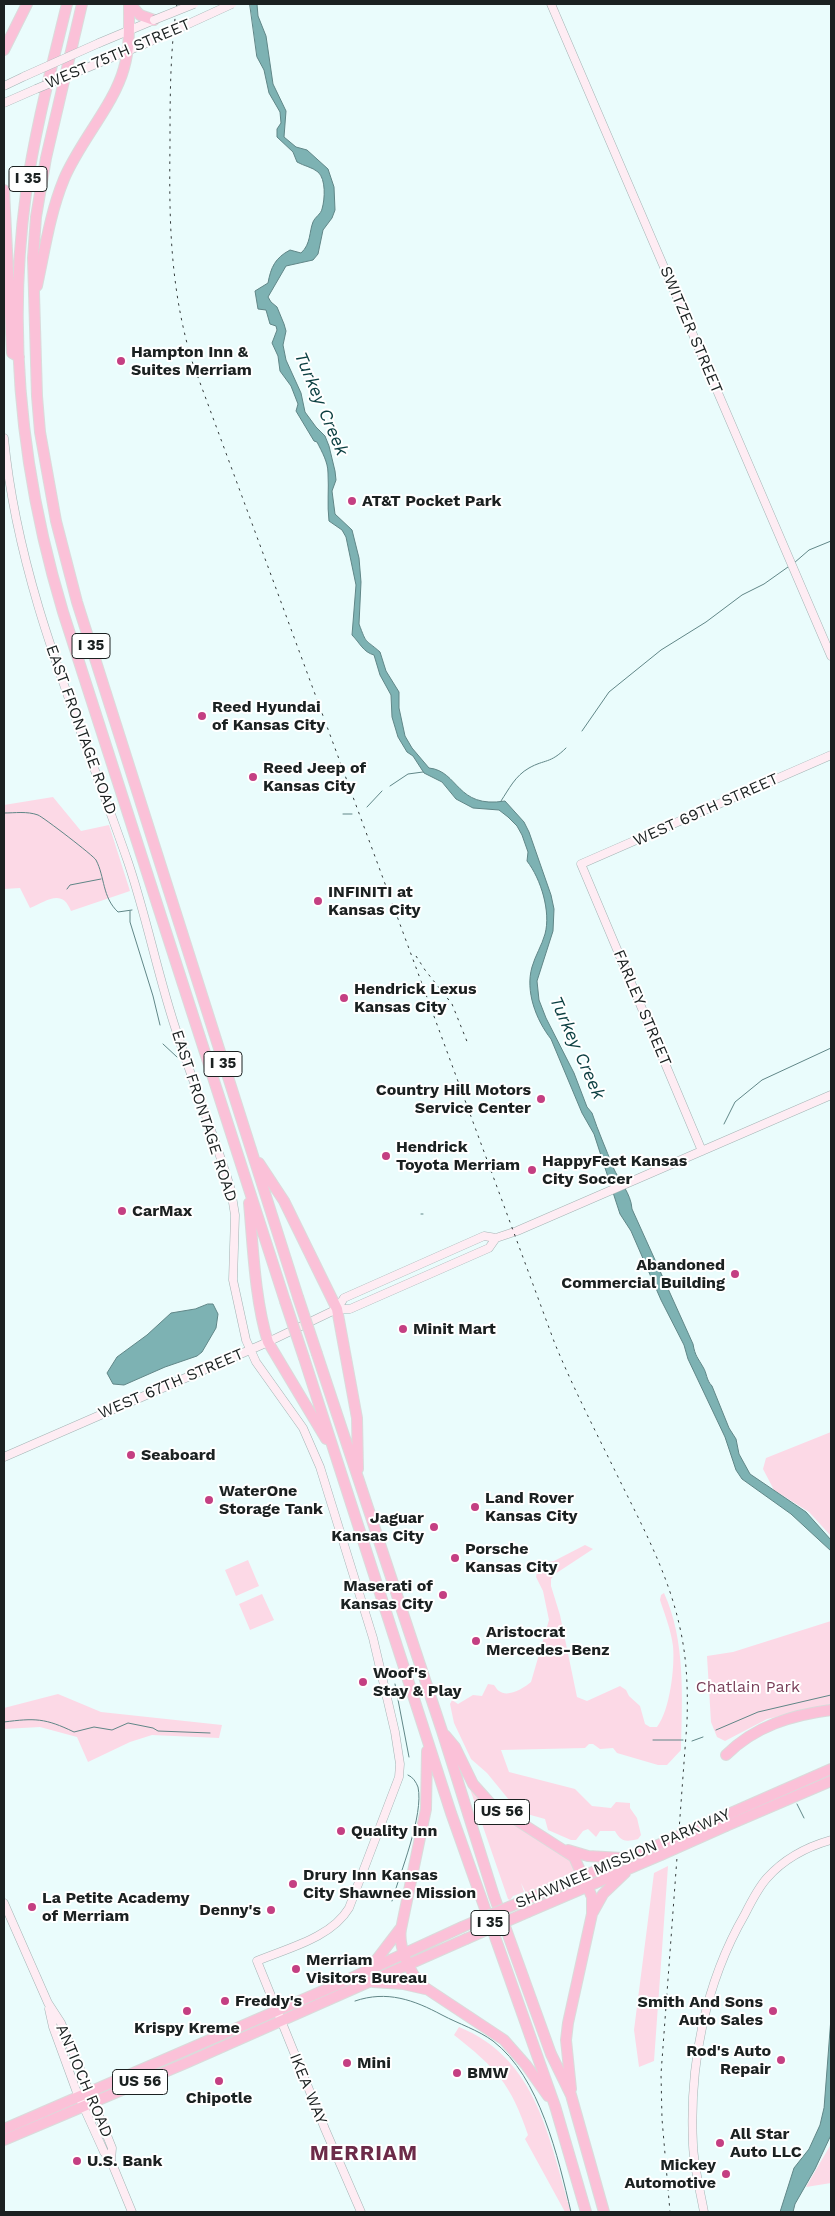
<!DOCTYPE html>
<html>
<head>
<meta charset="utf-8">
<style>
	body { margin:0 }
	#map { position:relative; width:835px; height:2216px; overflow:hidden; background:#eafcfc; font-family:"Work Sans",sans-serif }
	canvas { display:block }
	.frame { position:absolute; inset:0; border:5px solid #1b2121; pointer-events:none }
</style>
</head>
<body>
<div id="map">
<canvas width="835" height="2216"></canvas>
<div class="frame"></div>
</div>
<script>
const g = document.querySelector('canvas').getContext('2d');
g.lineJoin = 'round';
function paint(path, color) { g.fillStyle = color; g.fill(path, 'evenodd'); }
function strokePath(path, color, width, dash) { g.strokeStyle = color; g.lineWidth = width; g.lineCap = dash ? 'butt' : 'round'; g.setLineDash(dash || []); g.stroke(path); }
function label(font, color, halo, rows, align = 'center') {
  g.font = font + ' "Work Sans",sans-serif'; g.lineWidth = 4; g.setLineDash([]); g.textBaseline = 'middle'; g.strokeStyle = halo; g.fillStyle = color; for (const [text, x, y, turn = 0] of rows) {
    g.save(); g.translate(x, y); g.rotate((+turn || 0) * Math.PI / 180); g.textAlign = isNaN(turn) ? turn : align; if (halo) g.strokeText(text, 0, 0); g.fillText(text, 0, 0); g.restore();
  }
}
const green = new Path2D(`
	M53,797L81,831L109,825L130,891L71,911C62,888 47,901 30,908L20,888L4,889V805Z
	M831,1432V1536L809,1512L774,1490L763,1469L766,1458Z
	M585,1545L593,1549L555,1574L551,1579V1586L560,1615L577,1697L587,1701L620,1686L626,1690L629,1696L640,1706L645,1724L650,1727H657C670,1710 675,1667 673,1646C671,1630 665,1615 660,1600L661,1595L664,1593C686,1641 682,1699 681,1750L667,1765H658L617,1753L613,1748L600,1749L593,1744H589L585,1748L501,1750L509,1772L575,1789L592,1806L611,1808L616,1802L630,1803V1808L637,1818L641,1835L638,1839C626,1842 621,1842 615,1831H600L596,1837L588,1829L583,1831L576,1840H571L548,1830L545,1819L527,1814L514,1806L487,1773L471,1759L454,1723L450,1704L452,1700L458,1704L473,1695L482,1696L488,1684L494,1685C496,1687 497,1690 499,1691C508,1698 524,1688 531,1682L549,1620L543,1591L536,1577L537,1572L546,1562L554,1561Z
	M248,1560L259,1586L236,1596L225,1570Z
	M262,1594L274,1620L250,1630L239,1604Z
	M831,1621V1704L767,1719L725,1741L717,1737L711,1722L707,1656L733,1652Z
	M58,1694L101,1712L222,1725L219,1738L152,1735L130,1742L88,1762L77,1737L40,1727L4,1729V1708Z
	M469,1786L569,1857L576,1871L526,1893L521,1883L524,1892L513,1896L510,1900L508,1899Z
	M668,1866L654,2061L639,2067L634,2030L654,1873Z
	M459,2027C538,2059 549,2140 571,2212H565L525,2139L528,2135C511,2084 496,2068 454,2035Z
	M831,2144V2183L806,2187Z`);
const water = new Path2D(`
	M250,4H257L258,16L266,36L273,84L286,111L284,137L296,147L307,150L328,169L334,187L335,210L332,218L323,230L318,254L313,260L286,266L268,297L271,302L277,307L284,324L286,331L283,345L286,360L301,393L305,412L316,427L325,436L329,446L335,471L336,480L332,491L335,514L352,530L359,558L361,582L359,624C367,645 364,638 380,652L386,671L399,692V708L405,736L412,748L429,768C459,771 456,809 505,801L524,822L529,832L551,895L554,909L553,931L537,981L539,1000L546,1018L574,1073L587,1107L592,1113C598,1131 606,1149 613,1167C619,1181 631,1193 632,1209L693,1344C695,1356 698,1358 703,1367C707,1373 706,1380 712,1386L729,1428L736,1439L739,1454L750,1474L806,1512L831,1540V1551L791,1514L742,1479L736,1470L725,1437L688,1359L684,1345L661,1300L631,1231L620,1214L594,1134L582,1113L551,1039C536,1020 525,991 532,967C535,956 542,945 545,934C551,912 541,879 527,861L528,852L522,835L517,826L508,817L499,810L473,808L456,799L442,782L424,773L413,756L407,752L398,737L392,717L391,695L380,675L374,655C363,652 360,643 352,635L356,585L346,537L342,530L329,521C327,505 329,489 328,473C328,462 322,452 317,442L314,441L296,411L298,404L291,386L280,371L278,356L272,343L277,330L276,326L270,324L266,310L258,309L255,291L268,283C271,267 275,258 290,250L301,253C311,244 309,232 313,222C315,217 321,214 322,209C325,199 326,179 318,172C312,167 304,166 297,162L293,152L277,137V129L281,123L280,112L269,93L264,70L257,57Z
	M208,1304H213L218,1314L216,1328L202,1352L197,1356L165,1367L124,1385L113,1384L107,1373L117,1357L147,1335L171,1313L195,1309Z
	M831,2018V2135L815,2169L795,2204L793,2212H780L794,2168L809,2149L820,2125L824,2108Z`);
const stream = new Path2D(`
	M794,563L809,550L831,541
	M582,731L609,692L661,650L706,622L742,595L764,584L788,567
	M390,786L408,774L423,772
	M501,801C509,789 515,776 529,768C545,759 550,764 566,748
	M367,807L382,791
	M4,813C15,813 27,811 38,815C43,817 94,856 96,860C105,877 102,897 118,912L132,910
	M343,814H352
	M67,889L70,885L101,879
	M130,911V922L153,996L160,1025
	M163,1044L177,1057
	M724,1124L735,1102L762,1080L831,1048
	M421,1214H423
	M395,1684L409,1757
	M4,1722C35,1718 45,1718 74,1732L94,1727L112,1730L128,1723L153,1728L158,1731L210,1733
	M716,1730L758,1712L831,1695
	M653,1740H683
	M692,1741L703,1737
	M797,1804L804,1818
	M392,1901C400,1873 424,1815 418,1787C416,1782 413,1777 408,1775
	M355,2001C387,1990 414,2000 442,2015C459,2024 478,2030 493,2041C540,2077 558,2157 571,2212`);
const secondary = new Path2D(`
	M551,4L831,656
	M99,43L154,20
	M96,64L149,42
	M4,86L25,76
	M4,103L36,89
	M4,438C18,587 80,723 128,862C147,918 158,977 177,1033C194,1086 215,1137 231,1190L235,1215L233,1280L246,1340L256,1362L303,1428L320,1467L373,1638L395,1732L400,1764L399,1777L349,1908C331,1938 288,1948 257,1961L325,2129L361,2212
	M702,1151L581,864L831,755
	M337,1309L344,1298L484,1236L496,1238L517,1231L831,1095
	M4,1457L268,1342L337,1309H350L489,1248L496,1238
	M4,1903L48,2003L61,2023L90,2093L112,2148L111,2161
	M49,2009L53,2027L76,2090L104,2152L111,2161L132,2212
	M704,2212C700,2190 694,2167 693,2145C689,2065 705,1983 745,1914C751,1902 758,1888 767,1878C784,1859 806,1847 831,1840`);
const highway = new Path2D(`
	M67,4C52,66 35,129 26,193C7,334 22,476 63,612L285,1301
	M82,4L46,158L36,217L33,258L37,396L40,432L56,521L77,602L298,1297
	M130,4L140,15L154,20
	M4,50L27,4
	M4,190L12,353L19,357
	M37,286C45,249 50,213 64,179C80,141 114,105 124,68C130,48 129,25 129,4
	M259,1163L284,1201L337,1309L357,1418L358,1469
	M249,1203C253,1247 255,1301 268,1342L326,1439
	M317,1354L442,1731L494,1896L551,2054L571,2095L604,2212
	M304,1358L451,1813L555,2106L586,2212
	M445,1735L455,1747L473,1784L490,1803L574,1857L592,1897V1914L568,2023L566,2040L571,2089
	M427,1751L426,1809L401,1929C398,1946 409,1971 421,1985L504,2040L526,2065L548,2096
	M726,1755C755,1726 792,1715 831,1710
	M724,1816L831,1769
	M726,1826L831,1781
	M568,1850L588,1856L622,1858
	M532,1897L658,1845
	M528,1912L661,1855
	M593,1912L603,1894L625,1873
	M371,1967L400,1929
	M373,1982L403,1984L425,1989
	M4,2129L334,1986L462,1927
	M4,2140L186,2063L466,1939`);
const rail = new Path2D(`
	M177,4C170,51 170,98 170,145C169,220 170,288 192,361L555,1344C575,1392 599,1438 622,1485C645,1531 669,1577 680,1628C687,1659 688,1690 687,1722L661,2074L662,2119L670,2212
	M416,956L425,970L452,1004L468,1044`);
const secondaryBridge = new Path2D(`
	M154,20L194,4
	M149,42L232,4
	M25,76L99,43
	M36,89L96,64`);
const highwayBridge = new Path2D(`
	M298,1297L317,1354
	M285,1301L304,1358
	M658,1845L724,1816
	M661,1855L726,1826
	M462,1927L532,1897
	M466,1939L528,1912`);
const markers = [
	[121,361,5,"#c43f82"],
	[352,501,5,"#c43f82"],
	[202,716,5,"#c43f82"],
	[253,777,5,"#c43f82"],
	[318,901,5,"#c43f82"],
	[344,998,5,"#c43f82"],
	[541,1099,5,"#c43f82"],
	[386,1156,5,"#c43f82"],
	[532,1170,5,"#c43f82"],
	[122,1211,5,"#c43f82"],
	[735,1274,5,"#c43f82"],
	[403,1329,5,"#c43f82"],
	[131,1455,5,"#c43f82"],
	[209,1500,5,"#c43f82"],
	[475,1507,5,"#c43f82"],
	[434,1527,5,"#c43f82"],
	[455,1558,5,"#c43f82"],
	[443,1595,5,"#c43f82"],
	[476,1641,5,"#c43f82"],
	[363,1682,5,"#c43f82"],
	[341,1831,5,"#c43f82"],
	[293,1884,5,"#c43f82"],
	[32,1907,5,"#c43f82"],
	[271,1910,5,"#c43f82"],
	[296,1969,5,"#c43f82"],
	[225,2001,5,"#c43f82"],
	[187,2011,5,"#c43f82"],
	[773,2011,5,"#c43f82"],
	[781,2060,5,"#c43f82"],
	[347,2063,5,"#c43f82"],
	[457,2073,5,"#c43f82"],
	[219,2081,5,"#c43f82"],
	[720,2143,5,"#c43f82"],
	[77,2161,5,"#c43f82"],
	[726,2174,5,"#c43f82"]
];
const shields = [
	[28,179,38],
	[91,646,38],
	[223,1064,38],
	[502,1812,55],
	[490,1923,38],
	[140,2082,55]
];
const shieldNames = [
	["I 35",28,179],
	["I 35",91,646],
	["I 35",223,1064],
	["US 56",502,1812],
	["I 35",490,1923],
	["US 56",140,2082]
];
const streetNames = [
	["WEST 75TH STREET",118,54,-23],
	["SWITZER STREET",691,330,67],
	["EAST FRONTAGE ROAD",81,730,70],
	["WEST 69TH STREET",706,810,-24],
	["FARLEY STREET",642,1008,67],
	["EAST FRONTAGE ROAD",204,1116,72],
	["WEST 67TH STREET",171,1384,-23],
	["SHAWNEE MISSION PARKWAY",623,1859,-23],
	["ANTIOCH ROAD",84,2081,67],
	["IKEA WAY",308,2089,68]
];
const poiNames = [
	["Hampton Inn &",131,352],
	["Suites Merriam",131,370],
	["AT&T Pocket Park",362,501],
	["Reed Hyundai",212,707],
	["of Kansas City",212,725],
	["Reed Jeep of",263,768],
	["Kansas City",263,786],
	["INFINITI at",328,892],
	["Kansas City",328,910],
	["Hendrick Lexus",354,989],
	["Kansas City",354,1007],
	["Country Hill Motors",531,1090,"right"],
	["Service Center",531,1108,"right"],
	["Hendrick",396,1147],
	["Toyota Merriam",396,1165],
	["HappyFeet Kansas",542,1161],
	["City Soccer",542,1179],
	["CarMax",132,1211],
	["Abandoned",725,1265,"right"],
	["Commercial Building",725,1283,"right"],
	["Minit Mart",413,1329],
	["Seaboard",141,1455],
	["WaterOne",219,1491],
	["Storage Tank",219,1509],
	["Land Rover",485,1498],
	["Kansas City",485,1516],
	["Jaguar",424,1518,"right"],
	["Kansas City",424,1536,"right"],
	["Porsche",465,1549],
	["Kansas City",465,1567],
	["Maserati of",433,1586,"right"],
	["Kansas City",433,1604,"right"],
	["Aristocrat",486,1632],
	["Mercedes-Benz",486,1650],
	["Woof's",373,1673],
	["Stay & Play",373,1691],
	["Quality Inn",351,1831],
	["Drury Inn Kansas",303,1875],
	["City Shawnee Mission",303,1893],
	["La Petite Academy",42,1898],
	["of Merriam",42,1916],
	["Denny's",261,1910,"right"],
	["Merriam",306,1960],
	["Visitors Bureau",306,1978],
	["Freddy's",235,2001],
	["Smith And Sons",763,2002,"right"],
	["Auto Sales",763,2020,"right"],
	["Krispy Kreme",187,2028,"center"],
	["Rod's Auto",771,2051,"right"],
	["Repair",771,2069,"right"],
	["Mini",357,2063],
	["BMW",467,2073],
	["Chipotle",219,2098,"center"],
	["All Star",730,2134],
	["Auto LLC",730,2152],
	["U.S. Bank",87,2161],
	["Mickey",716,2165,"right"],
	["Automotive",716,2183,"right"]
];
const parkNames = [
	["Chatlain Park",748,1687]
];
const waterNames = [
	["Turkey Creek",321,404,67],
	["Turkey Creek",577,1048,66]
];
const districtNames = [
	["MERRIAM",364,2154]
];
paint(green, '#fcd9e6');
paint(water, '#7db2b3');
strokePath(water, '#608687', 1);
strokePath(stream, '#608687', 1);
strokePath(secondary, '#a3b4b4', 9);
strokePath(highway, '#dbdbdb', 12);
strokePath(secondary, '#feecf3', 8);
strokePath(highway, '#fbc1d8', 10);
strokePath(rail, '#343b3b', 1, [2.5, 5]);
strokePath(secondaryBridge, '#a3b4b4', 9, []);
strokePath(highwayBridge, '#dbdbdb', 12, []);
strokePath(secondaryBridge, '#feecf3', 8);
strokePath(highwayBridge, '#fbc1d8', 10);
for (const [x, y, r, color] of markers) { const dot = new Path2D(); dot.arc(x, y, r, 0, 2 * Math.PI); g.fillStyle = color; g.fill(dot); strokePath(dot, '#fff', 2); }
for (const [x, y, w] of shields) { const box = new Path2D(); box.roundRect(x - w / 2, y - 12.5, w, 25, 4); g.fillStyle = '#fff'; g.fill(box); strokePath(box, '#1b2121', 1); }
label('bold 15px', '#1b2121', null, shieldNames);
label('16px', '#1b2121', '#fff', streetNames);
label('bold 16px', '#1b2121', '#fff', poiNames, 'left');
label('16px', '#793f59', '#fff', parkNames);
label('italic 18px', '#0a3e40', '#fff', waterNames);
g.letterSpacing = '1px';
label('bold 21px', '#6c2b49', '#fff', districtNames);
g.letterSpacing = '0px';
</script>
</body>
</html>
